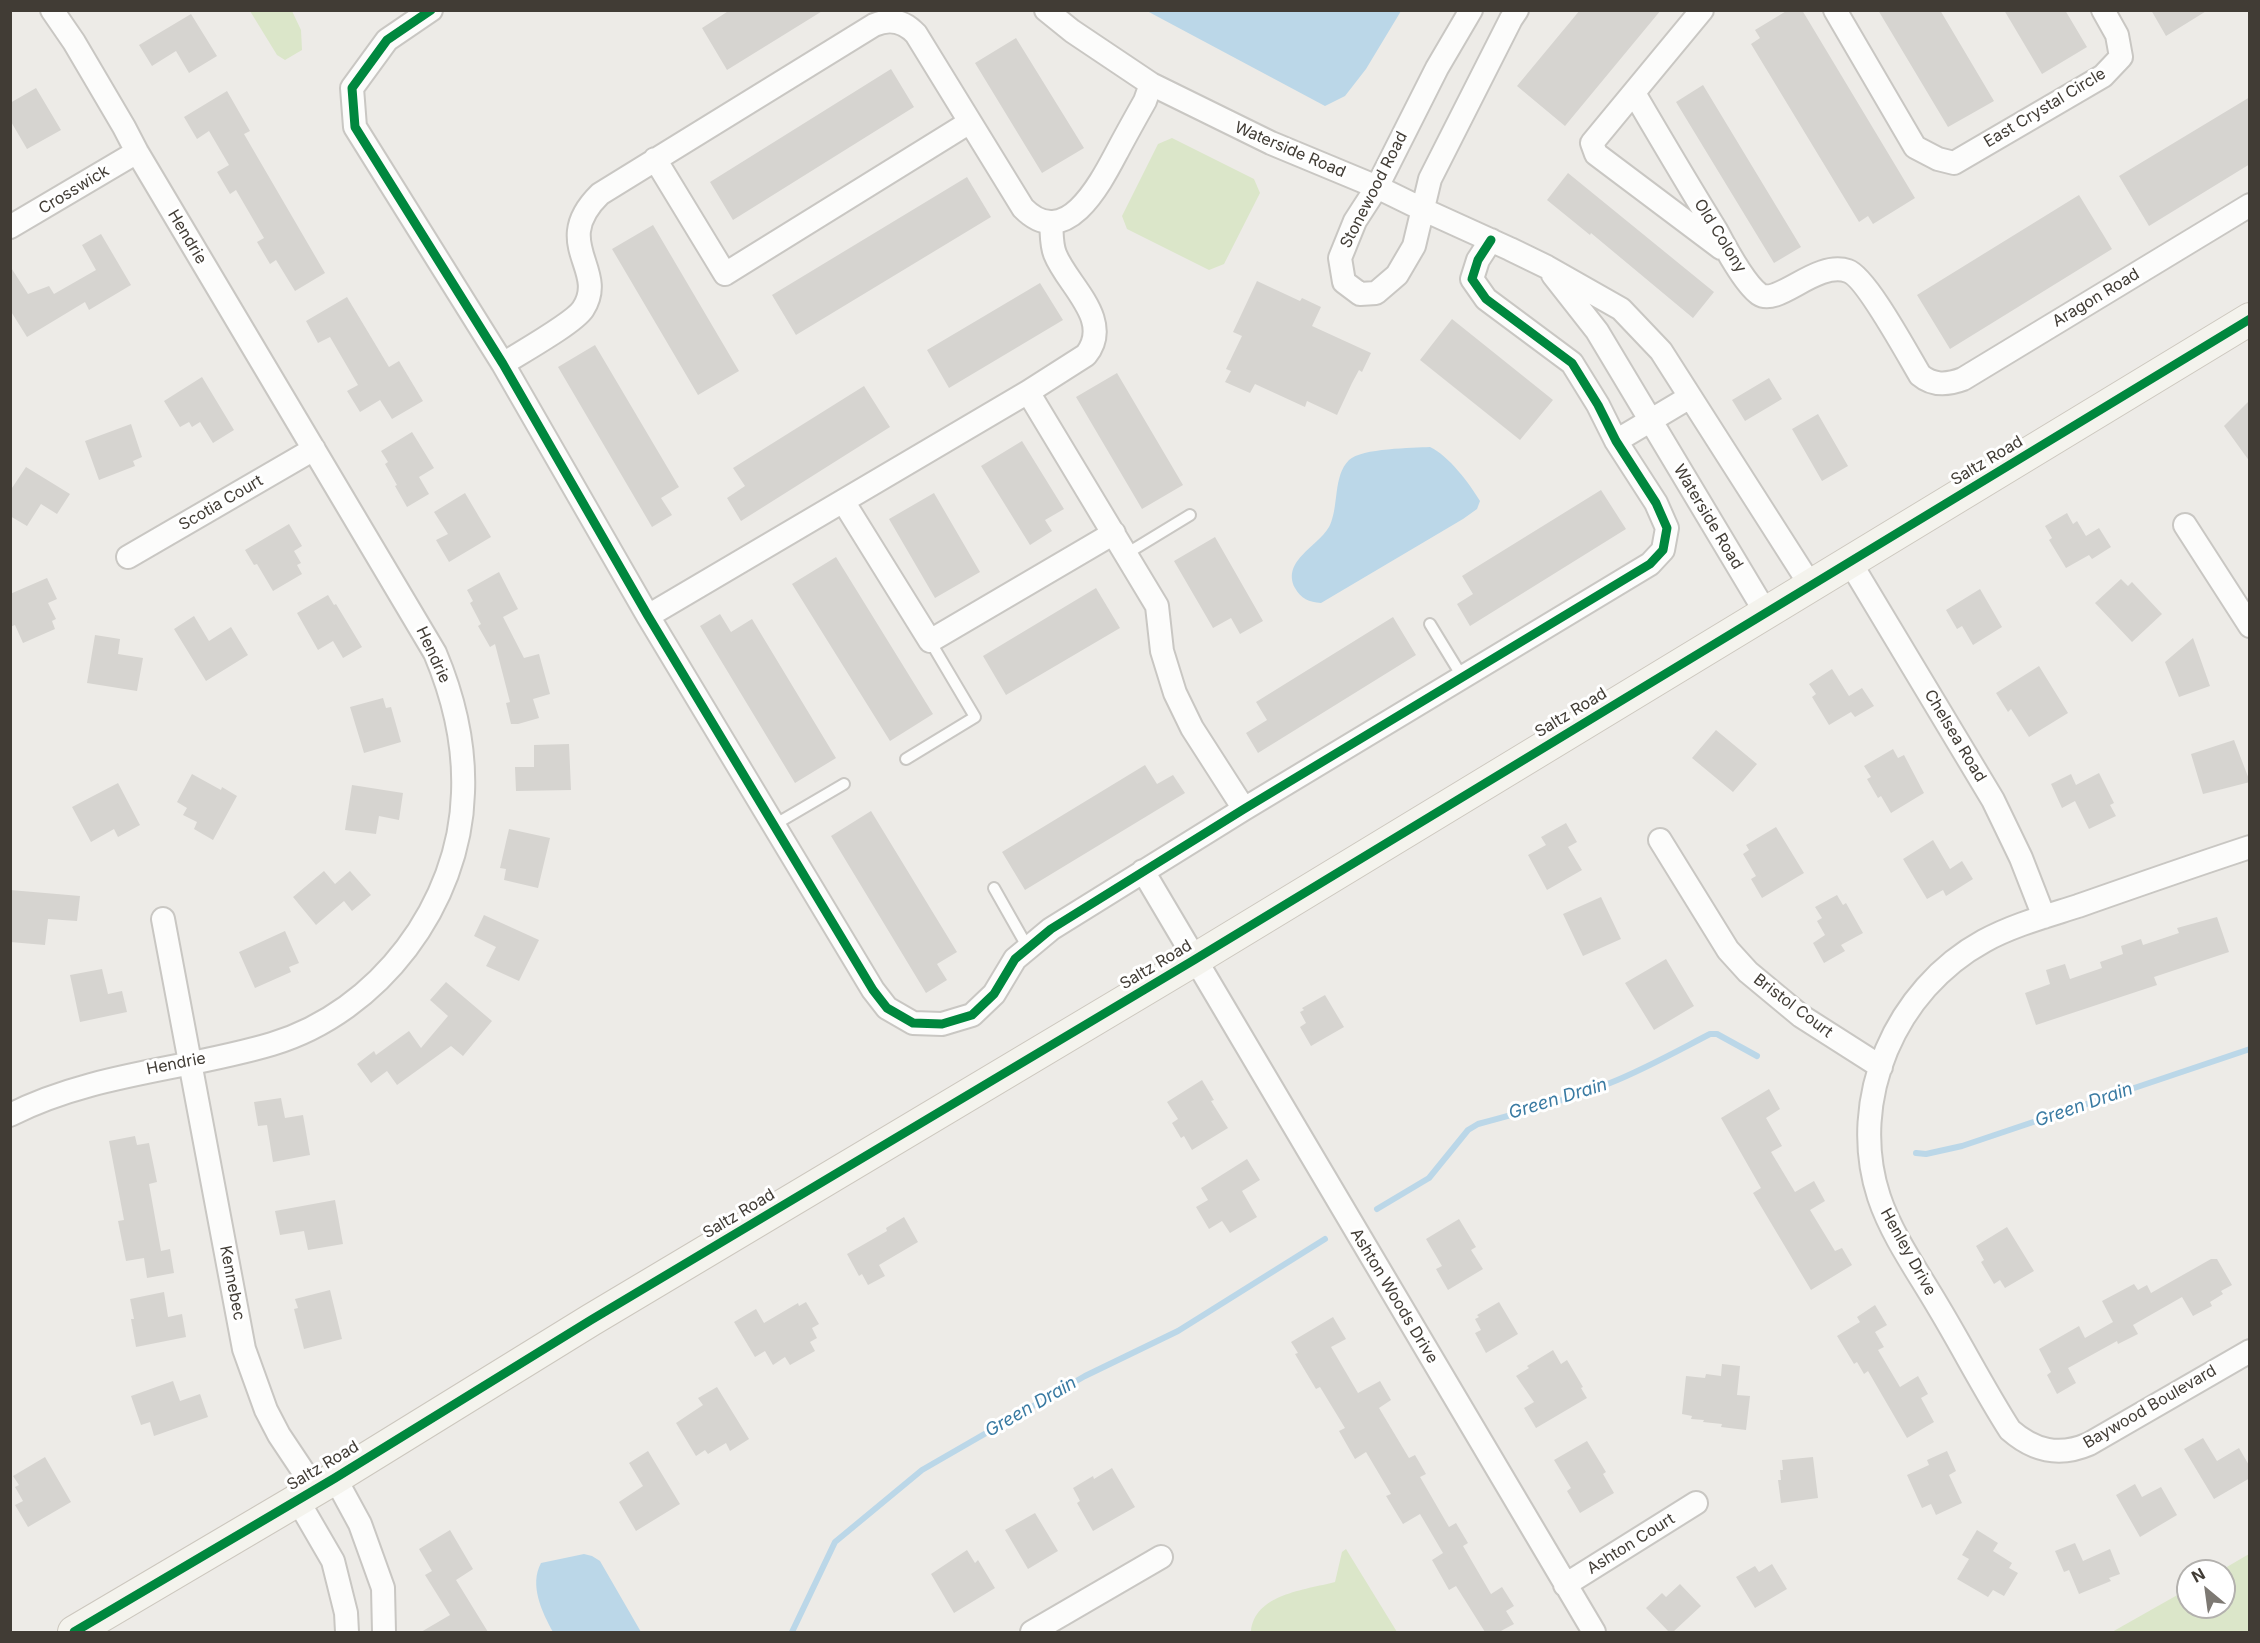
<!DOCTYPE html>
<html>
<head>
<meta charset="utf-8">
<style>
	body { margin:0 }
	#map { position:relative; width:2260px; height:1643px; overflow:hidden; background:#edebe7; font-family:Inter,sans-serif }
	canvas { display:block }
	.frame { position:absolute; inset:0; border:12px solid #413c35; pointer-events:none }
	.north { position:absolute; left:2176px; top:1559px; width:60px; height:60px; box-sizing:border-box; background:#fff; border:2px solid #b3b1ae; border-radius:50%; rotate:331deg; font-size:16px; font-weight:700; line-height:24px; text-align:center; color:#413c35 }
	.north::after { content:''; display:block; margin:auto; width:21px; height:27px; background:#7d7973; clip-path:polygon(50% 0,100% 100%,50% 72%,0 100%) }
</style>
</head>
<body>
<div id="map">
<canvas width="2260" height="1643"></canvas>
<div class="frame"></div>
<div class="north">N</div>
</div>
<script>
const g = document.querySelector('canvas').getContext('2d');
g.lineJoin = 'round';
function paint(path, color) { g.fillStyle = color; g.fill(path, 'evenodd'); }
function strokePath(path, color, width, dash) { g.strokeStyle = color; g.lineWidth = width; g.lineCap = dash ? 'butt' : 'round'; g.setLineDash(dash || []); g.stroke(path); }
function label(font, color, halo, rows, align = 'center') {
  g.font = font + ' Inter,sans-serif'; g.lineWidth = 6; g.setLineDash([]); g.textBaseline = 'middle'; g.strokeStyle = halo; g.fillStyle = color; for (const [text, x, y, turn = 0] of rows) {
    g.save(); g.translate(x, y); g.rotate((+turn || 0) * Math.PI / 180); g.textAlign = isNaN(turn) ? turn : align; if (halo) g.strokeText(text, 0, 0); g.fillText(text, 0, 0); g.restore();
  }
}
const green = new Path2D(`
	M250,11H292L301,30L302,50L285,60L277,55Z
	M1172,138L1254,179L1260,193L1224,264L1209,270L1127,229L1122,216L1158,144Z
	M1346,1549L1397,1632H1251C1254,1594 1305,1590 1335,1582L1342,1552Z
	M2249,1554V1632H2112L2188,1589V1607H2224V1571H2220Z`);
const water = new Path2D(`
	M1147,11H1401L1366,69L1345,96L1325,106Z
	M1430,447C1448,455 1470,484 1480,501L1477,509L1463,519L1321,603C1309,602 1301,599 1295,588C1281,560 1320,546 1330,525C1339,505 1333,476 1349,460C1362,448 1413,448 1430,447Z
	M584,1554L592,1556L600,1561L641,1632H553C542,1612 529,1585 541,1563Z`);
const stream = new Path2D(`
	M1916,1153L1926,1154L1962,1146L2250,1049
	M1377,1209L1429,1178L1468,1130L1478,1124C1523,1112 1567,1100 1610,1083C1645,1069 1677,1051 1710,1034H1717L1757,1056
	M792,1632L835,1542L922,1470L1085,1376L1178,1331L1325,1239`);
const building = new Path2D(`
	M730,10H824L727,70L702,28Z
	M1580,10H1661L1565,126L1517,86Z
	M1788,10H1802L1915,198L1873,224L1868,216L1859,222L1751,44L1760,38L1755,30Z
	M1878,10H1940L1994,101L1948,127Z
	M2004,10H2065L2087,47L2042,74Z
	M2151,10H2208L2166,36Z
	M191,14L217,56L189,73L176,51L152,66L139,45Z
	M1016,38L1084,148L1042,173L975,63Z
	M891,69L914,107L733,220L710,182Z
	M1703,85L1801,247L1774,263L1676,102Z
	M36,88L61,130L27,149L10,120V103Z
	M227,91L250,131L244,134L325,273L295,291L276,260L270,264L257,242L264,238L236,190L230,194L217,172L229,165L209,131L197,139L184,117Z
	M2250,97V164L2149,226L2119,176Z
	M1568,173L1714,292L1693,318L1591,233L1590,235L1547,200Z
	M967,177L991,217L796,335L772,295Z
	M2079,195L2112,249L1950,349L1917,295Z
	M653,225L739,371L698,395L612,249Z
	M101,234L131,285L89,310L85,302L27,337L10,310V266L28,294L49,286L54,294L96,270L82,245Z
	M1257,281L1300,301L1302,298L1321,307L1312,326L1371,353L1362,372L1359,370L1352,383L1337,415L1307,401L1305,407L1255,384L1250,393L1225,382L1231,371L1226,369L1242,336L1233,332Z
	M1040,283L1063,320L949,388L927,350Z
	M347,297L389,367L399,361L423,401L392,419L380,400L360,412L347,391L358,385L330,337L318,343L306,321Z
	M1452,319L1553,400L1520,440L1420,360Z
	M595,345L679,487L661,498L672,515L652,527L558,367Z
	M1117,373L1183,485L1142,509L1076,397Z
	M202,377L234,430L213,443L200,422L192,427L189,422L180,427L164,401Z
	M1769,378L1782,399L1745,421L1732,400Z
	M864,386L890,427L741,521L727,498L745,486L733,468Z
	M2250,400V462L2224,426Z
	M1818,414L1848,466L1822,481L1792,429Z
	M131,424L142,457L133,461L135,466L99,480L85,441Z
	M412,432L434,468L419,477L429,494L407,507L395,486L397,485L385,464L388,462L381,451Z
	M1022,441L1064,509L1045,520L1052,531L1030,545L981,466Z
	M26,467L70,494L57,514L41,504L27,526L10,516V491Z
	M1601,490L1626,529L1470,626L1457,604L1473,594L1462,576Z
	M465,493L491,537L449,562L436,540L448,534L434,512Z
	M934,493L980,572L935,598L889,519Z
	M2067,513L2073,524L2077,521L2086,536L2099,528L2111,547L2092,559L2089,555L2066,568L2049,540L2052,538L2045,526Z
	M289,524L302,546L294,551L301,563L297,565L302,574L273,591L257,564L254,565L245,550Z
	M1215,537L1263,621L1240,634L1231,618L1213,628L1174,561Z
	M836,557L933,714L890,741L792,584Z
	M499,572L518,609L503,617L524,658L539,654L550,694L533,699L539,718L518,724H511L506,703L510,702L495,644L490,647L478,626L481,624L470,603L473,601L467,590Z
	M47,578L57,599L48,603L56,619L52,621L55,629L23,643L15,625L10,627V594Z
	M2121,579L2128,586L2132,582L2162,614L2132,642L2095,603Z
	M1096,588L1120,628L1006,695L983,656Z
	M1980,589L2002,627L1973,645L1962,626L1957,629L1946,610Z
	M328,595L334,605L336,604L362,647L343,658L333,641L318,650L297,613Z
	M720,614L731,632L752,619L836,758L795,783L700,626Z
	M194,616L209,641L231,627L248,655L206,681L174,629Z
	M1393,617L1416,655L1258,753L1246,733L1267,720L1256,702Z
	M95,635L120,639L118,654L143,658L137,691L87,683Z
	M2193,638L2210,686L2179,697L2165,662Z
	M2039,666L2068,713L2029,737L2011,709L2008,712L1996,693Z
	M1832,669L1849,696L1862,688L1874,706L1855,717L1851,712L1829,725L1812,697L1816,694L1809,684Z
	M383,698L386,708L391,707L401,742L364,753L350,707Z
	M1716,730L1757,764L1733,792L1692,758Z
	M2234,740L2250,782L2203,794L2191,754Z
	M569,744L571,790L516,791L515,767H534V745Z
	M1893,749L1898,758L1904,755L1924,793L1891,813L1881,796L1878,798L1867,779L1871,777L1864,766Z
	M1145,765L1157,784L1173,775L1185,793L1025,890L1002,852Z
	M2099,773L2114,803L2110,805L2116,816L2089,829L2075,801L2062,808L2051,784L2071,774L2076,785Z
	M192,774L221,790L222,787L237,796L213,840L194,829L197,822L183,815L187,808L177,802Z
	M118,783L140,825L118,837L114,829L91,842L72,807Z
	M352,785L403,793L399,820L379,816L376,834L345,830Z
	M871,811L957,952L937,964L947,980L926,993L831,836Z
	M1566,823L1577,842L1568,847L1582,870L1547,890L1528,855L1546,845L1541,837Z
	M1776,827L1804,873L1762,898L1751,879L1756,876L1743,854L1749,850L1746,845Z
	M509,829L550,838L538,888L504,880L506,869L500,868Z
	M1933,840L1950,869L1962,861L1973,879L1946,896L1943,890L1927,899L1903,859Z
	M324,871L335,884L350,871L371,895L352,911L344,901L316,925L293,897Z
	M10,890L80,896L77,921L48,919L45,945L10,942Z
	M1837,895L1843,905L1846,903L1863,933L1841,945L1845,951L1824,963L1813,943L1825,935L1817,921L1822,918L1815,907Z
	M1601,897L1621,939L1583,956L1563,914Z
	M484,915L539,940L519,981L486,966L496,947L474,936Z
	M2217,917L2229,952L2154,977L2157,985L2036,1025L2025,993L2050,984L2046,970L2065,964L2070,979L2102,968L2100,962L2123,954L2121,946L2141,939L2143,945L2179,933L2177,928Z
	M285,931L299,963L289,967L291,972L255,988L239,952Z
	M1666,959L1694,1006L1654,1030L1625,983Z
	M102,969L108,994L122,991L127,1012L80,1022L70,975Z
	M446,982L492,1021L463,1056L451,1046L397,1085L387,1071L371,1083L357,1064L374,1051L376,1055L409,1031L421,1048L448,1016L430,1000Z
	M1325,995L1344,1027L1311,1046L1300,1027L1306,1023L1300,1012L1304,1010L1302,1008Z
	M1202,1080L1214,1100L1211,1101L1228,1128L1192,1150L1184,1136L1181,1138L1172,1123L1178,1119L1167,1102Z
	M1769,1089L1780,1109L1766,1118L1782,1146L1771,1152L1795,1192L1814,1181L1825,1201L1810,1210L1835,1251L1842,1248L1852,1265L1811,1290L1753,1193L1761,1188L1721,1118Z
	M281,1098L285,1118L303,1115L310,1155L273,1162L267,1125L258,1126L254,1102Z
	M135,1136L137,1145L149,1143L157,1182L149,1184L161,1251L170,1249L174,1273L147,1278L144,1258L126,1261L118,1221L124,1220L109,1141Z
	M1247,1159L1260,1180L1242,1191L1257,1217L1230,1233L1222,1221L1209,1229L1196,1207L1208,1200L1201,1188Z
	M335,1200L343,1244L308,1250L304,1231L280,1235L275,1211Z
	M904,1217L918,1242L879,1265L885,1276L868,1285L862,1274L859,1276L847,1254L887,1231L886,1228Z
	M1459,1219L1476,1247L1471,1250L1483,1269L1448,1290L1436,1269L1442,1266L1426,1239Z
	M2007,1227L2034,1271L2005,1288L2000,1280L1994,1284L1981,1262L1984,1260L1976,1246Z
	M2211,1259H2217L2232,1285L2221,1291L2223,1294L2210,1302L2212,1306L2193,1316L2182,1297L2133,1325L2138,1334L2118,1344L2117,1341L2068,1368L2076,1383L2057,1394L2047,1375L2051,1372L2039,1349L2079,1326L2085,1338L2113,1322L2102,1301L2134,1284L2138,1290L2147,1285L2151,1293Z
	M330,1290L342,1339L304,1349L294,1309L298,1308L295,1299Z
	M164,1292L168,1317L182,1314L186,1337L136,1347L131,1319H134L130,1299Z
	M806,1302L819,1324L812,1328L817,1338L810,1342L815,1351L790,1365L785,1357L773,1365L765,1351L755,1357L734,1322L756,1309L764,1323L798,1303L799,1306Z
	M1499,1302L1518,1334L1486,1353L1475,1333L1481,1330L1475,1319L1479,1317L1477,1315Z
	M1875,1305L1887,1325L1875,1332L1884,1347L1878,1350L1900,1387L1918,1376L1928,1394L1921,1398L1934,1422L1907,1438L1868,1371L1864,1374L1857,1362L1854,1364L1837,1336L1860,1322L1857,1317Z
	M1333,1317L1346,1339L1331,1347L1358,1393L1380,1381L1391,1400L1379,1408L1409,1458L1415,1455L1426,1474L1420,1477L1449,1527L1456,1523L1468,1543L1463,1546L1491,1594L1502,1587L1514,1606L1506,1611L1514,1624L1499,1632H1485L1456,1586L1449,1590L1432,1560L1443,1553L1420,1514L1403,1524L1386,1496L1391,1494L1366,1452L1355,1459L1339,1431L1345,1428L1320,1387L1316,1389L1295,1354L1298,1353L1291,1342Z
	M1553,1350L1561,1364L1567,1360L1583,1387L1581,1388L1587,1398L1536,1428L1524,1408L1534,1402L1516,1376L1529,1368L1527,1366Z
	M1722,1364L1740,1366L1737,1395L1750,1396L1746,1430L1721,1427L1722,1424L1703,1422L1704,1420L1691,1419L1692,1416L1682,1414L1686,1376L1705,1378L1706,1374L1721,1376Z
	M173,1381L180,1401L200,1394L208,1417L154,1436L150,1422L141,1425L131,1396Z
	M717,1387L749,1439L730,1451L726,1443L708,1454L705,1450L696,1456L676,1423L703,1405L698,1398Z
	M2203,1438L2217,1461L2239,1448L2250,1467V1478L2214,1499L2184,1449Z
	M1587,1441L1606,1472L1603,1474L1614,1493L1580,1513L1567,1491L1571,1488L1554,1460Z
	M648,1451L680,1504L636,1531L619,1502L643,1486L629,1463Z
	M1947,1451L1956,1471L1949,1475L1962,1503L1936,1515L1931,1504L1922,1508L1907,1475L1929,1465L1927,1460Z
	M45,1457L71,1502L28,1527L15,1505L23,1501L15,1487L19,1485L13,1476Z
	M1813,1457L1818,1498L1781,1503L1778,1480H1781L1780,1470H1783L1782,1460Z
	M1112,1468L1135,1507L1093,1531L1077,1503L1080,1501L1073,1488L1093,1476L1094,1479Z
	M2135,1484L2142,1497L2161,1487L2177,1515L2140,1537L2116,1495Z
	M1035,1513L1058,1551L1028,1569L1005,1530Z
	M450,1530L473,1569L456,1580L488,1632H421L450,1615L425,1575L432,1571L419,1549Z
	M1977,1530L1998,1543L1993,1551L2012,1563L2009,1568L2018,1573L2004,1596L1993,1590L1988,1597L1957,1579L1969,1559L1962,1555Z
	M2075,1543L2083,1561L2110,1549L2120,1574L2109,1578L2111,1581L2079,1594L2069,1570L2064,1572L2055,1551Z
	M967,1550L975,1563L978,1560L995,1588L954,1613L931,1574Z
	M1772,1564L1787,1589L1755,1608L1736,1577L1755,1566L1759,1572Z
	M1680,1584L1701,1606L1673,1632H1669L1646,1608L1662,1593L1666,1597Z`);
const lane = new Path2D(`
	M1126,554L1190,515
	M1430,624L1463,678
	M906,759L975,717L930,641
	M774,825L844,784
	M994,888L1028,948`);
const street = new Path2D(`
	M431,10L387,40L352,88L355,127L503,364L648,616L873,990L887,1008L913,1023L942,1024L972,1015L994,994L1015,959L1051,929L1244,809L1650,564L1663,550L1667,528L1656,503L1616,441L1598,405L1572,363L1486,299L1472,279L1478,260L1491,240
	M1046,10L1072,31L1151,84L1271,143L1377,187L1422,209L1510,249L1547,267L1621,309L1661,351L1811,586
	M1471,10L1437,68L1377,187L1355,221L1340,258L1344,282L1360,294L1376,293L1397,275L1414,246L1430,179L1511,19L1517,10
	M1702,10L1592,143L1596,154L1721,248
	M1835,10L1915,147L1938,159L1954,163L2103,76L2121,57L2117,35L2103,10
	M1634,93C1661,139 1688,185 1716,230C1725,247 1744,283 1759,294C1778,307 1816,260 1848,271C1866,277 1908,355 1920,375C1933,386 1947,385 1963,379L2250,205
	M655,159L725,274L970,122
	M10,227L137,152
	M1553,275L1597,331L1766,613
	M503,364C520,353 574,323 583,309C609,269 549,244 600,194L874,25C890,18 904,21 916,34L1023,208C1066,252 1101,182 1118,150C1127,133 1136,117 1145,101L1151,84
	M1028,392L1157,606L1162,651L1175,693L1192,728L1244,809
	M1616,441L1690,397
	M843,501L930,641L1114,533
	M2185,525L2250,626
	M128,557L314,449
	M1850,562L1993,800L2021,858L2044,917
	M648,616L1028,392L1086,355C1114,320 1067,285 1055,254C1051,244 1052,232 1051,222
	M1660,840L1728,950L1748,972L1801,1016L1881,1067
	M2250,847C2192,866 2135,886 2078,906C2047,916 2013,925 1984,941C1896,989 1847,1099 1879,1197C1892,1236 1918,1272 1939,1308C1963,1348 1985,1391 2010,1430C2034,1451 2059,1457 2089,1444L2250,1351
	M1143,871L1594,1632
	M163,919L244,1349L266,1410L279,1435L315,1489
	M10,1115C93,1073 185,1070 272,1044C379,1012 460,904 463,793C465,744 454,698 435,653L137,152L124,127L74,42L52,10
	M335,1478L360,1524L383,1588L384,1632
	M297,1499L333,1561L346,1613L347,1632
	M1565,1585L1696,1503
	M1032,1632L1161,1557`);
const secondary = new Path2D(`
	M74,1632L335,1478L591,1320L1194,960L2250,319`);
const cycleway = new Path2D(`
	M431,10L387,40L352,88L355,127L503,364L648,616L873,990L887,1008L913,1023L942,1024L972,1015L994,994L1015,959L1051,929L1244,809L1650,564L1663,550L1667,528L1656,503L1616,441L1598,405L1572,363L1486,299L1472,279L1478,260L1491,240
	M74,1632L335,1478L591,1320L1194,960L2250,319`);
const streetNames = [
	["East Crystal Circle",2045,108,-31],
	["Waterside Road",1290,150,23],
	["Crosswick",74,190,-31],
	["Stonewood Road",1374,190,-63],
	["Old Colony",1720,236,58],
	["Hendrie",187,237,59],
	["Aragon Road",2096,298,-31],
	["Saltz Road",1987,461,-31],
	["Scotia Court",221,503,-30],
	["Waterside Road",1708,517,59],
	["Hendrie",433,655,65],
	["Saltz Road",1571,713,-31],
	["Chelsea Road",1955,736,59],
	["Saltz Road",1156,965,-31],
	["Bristol Court",1793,1006,37],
	["Hendrie",176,1064,-11],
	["Saltz Road",739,1214,-31],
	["Henley Drive",1908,1252,61],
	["Kennebec",232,1283,79],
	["Ashton Woods Drive",1394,1296,59],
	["Baywood Boulevard",2150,1407,-30],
	["Saltz Road",323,1466,-31],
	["Ashton Court",1631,1544,-32]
];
const waterNames = [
	["Green Drain",1558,1099,-17],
	["Green Drain",2084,1105,-19],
	["Green Drain",1031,1407,-30]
];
paint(green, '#dbe6c9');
paint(water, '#bbd7e8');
strokePath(stream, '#bbd7e8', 6);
paint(building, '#d6d4d0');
strokePath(lane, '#c9c7c3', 14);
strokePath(street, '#c9c7c3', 26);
strokePath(secondary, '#ccc7be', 34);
strokePath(lane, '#fcfcfb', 10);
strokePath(street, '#fcfcfb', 22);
strokePath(secondary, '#f4f3ed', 32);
strokePath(cycleway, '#00873e', 9);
label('16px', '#413c35', '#fff', streetNames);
label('italic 18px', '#397aa2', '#fff', waterNames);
</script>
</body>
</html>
